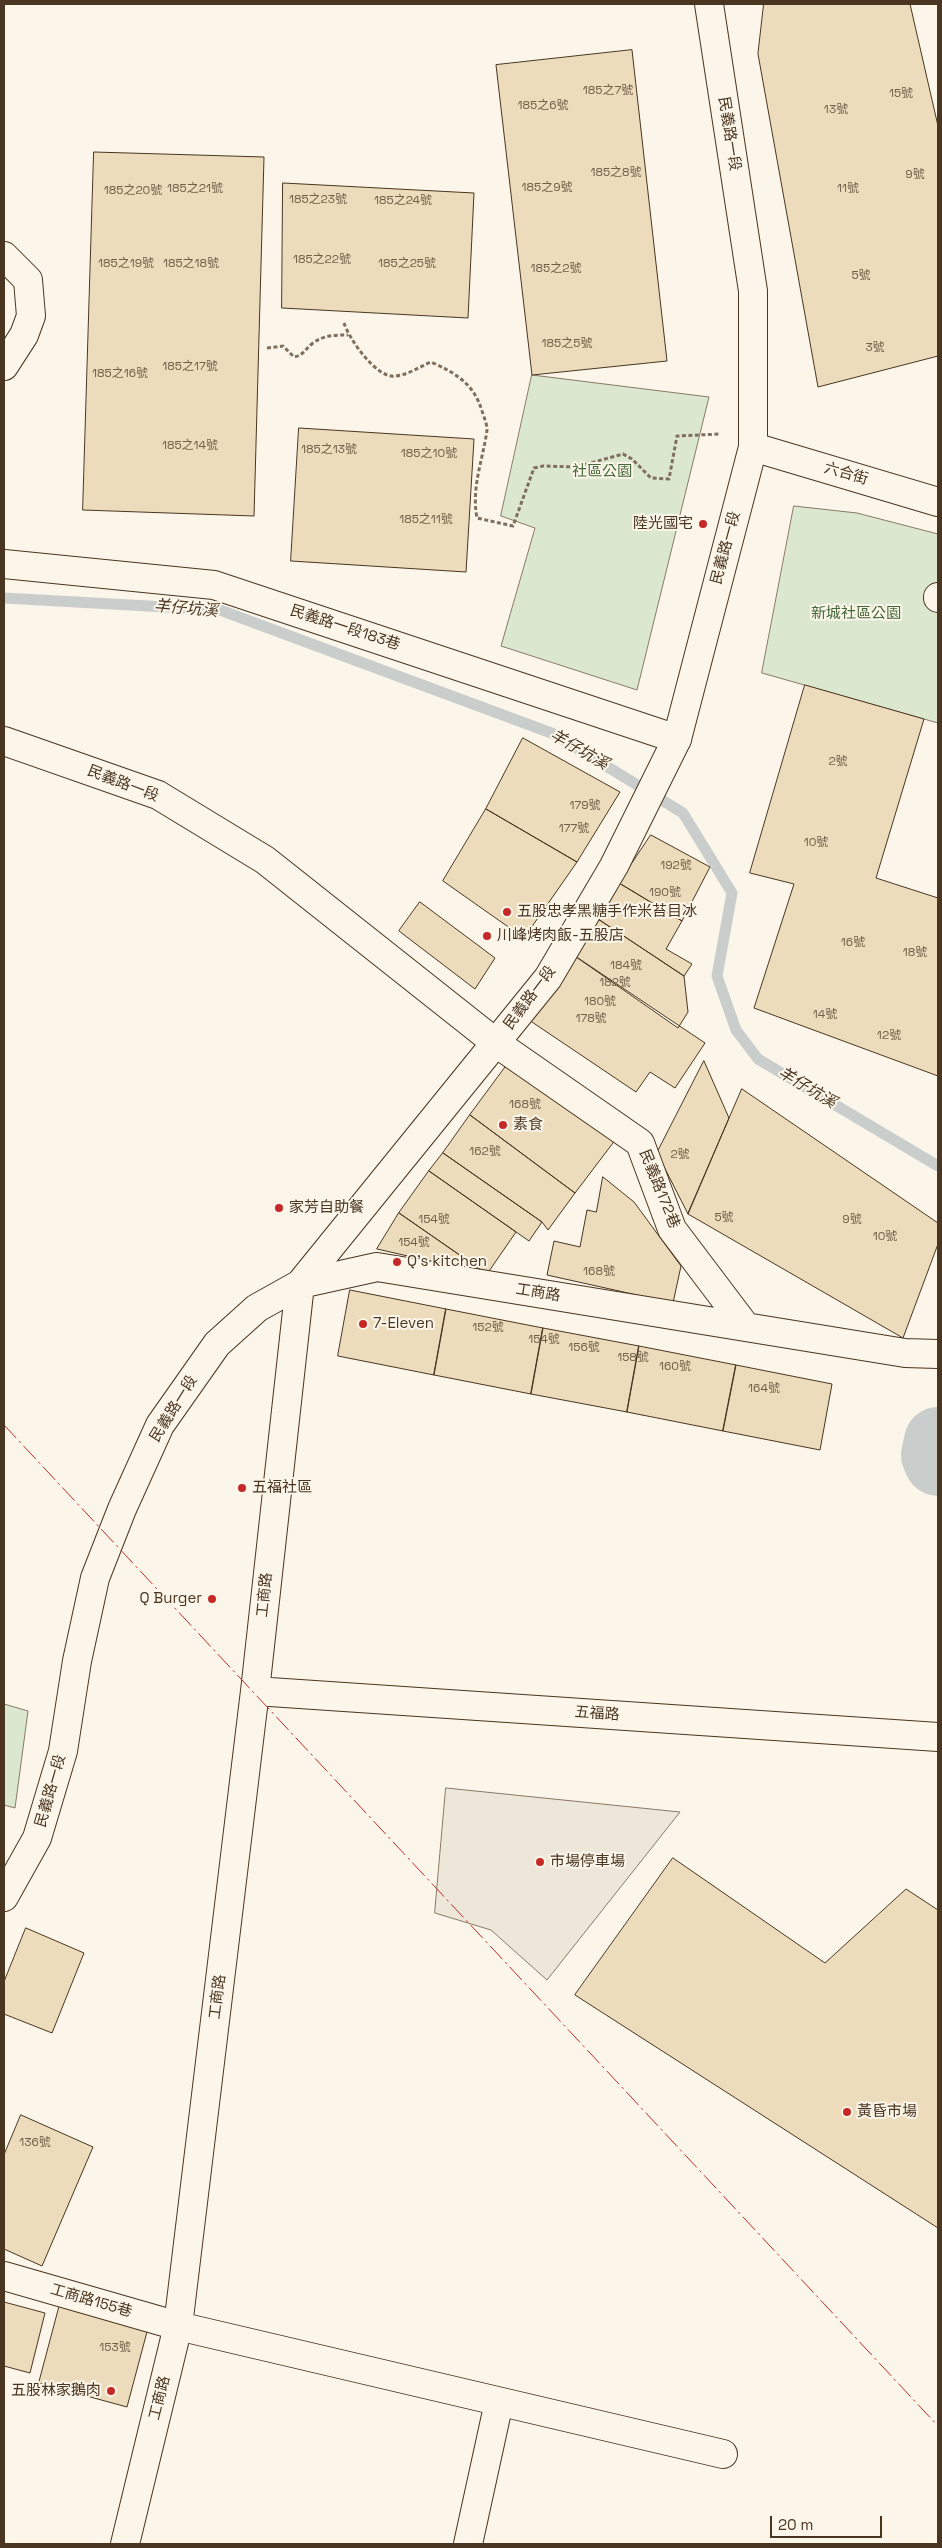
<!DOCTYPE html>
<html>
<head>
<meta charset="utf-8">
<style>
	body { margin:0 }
	#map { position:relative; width:942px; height:2548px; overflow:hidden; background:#fbf6e9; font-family:"Space Grotesk",sans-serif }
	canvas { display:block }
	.frame { position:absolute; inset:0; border:5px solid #4a3520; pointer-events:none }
	.scale { position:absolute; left:770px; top:2516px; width:112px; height:22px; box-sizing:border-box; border:2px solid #4a3520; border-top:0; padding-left:6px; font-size:15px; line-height:18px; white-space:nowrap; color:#4a3520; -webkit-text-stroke:4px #fbf6e9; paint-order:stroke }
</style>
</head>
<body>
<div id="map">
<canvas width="942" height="2548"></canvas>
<div class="frame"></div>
<div class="scale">20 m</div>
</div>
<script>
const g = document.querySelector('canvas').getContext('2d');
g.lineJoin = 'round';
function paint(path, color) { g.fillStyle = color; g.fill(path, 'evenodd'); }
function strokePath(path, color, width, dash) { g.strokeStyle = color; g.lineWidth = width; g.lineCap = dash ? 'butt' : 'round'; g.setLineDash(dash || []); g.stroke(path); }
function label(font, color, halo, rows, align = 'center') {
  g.font = font + ' "Space Grotesk","Noto Sans TC",sans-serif'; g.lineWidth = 4; g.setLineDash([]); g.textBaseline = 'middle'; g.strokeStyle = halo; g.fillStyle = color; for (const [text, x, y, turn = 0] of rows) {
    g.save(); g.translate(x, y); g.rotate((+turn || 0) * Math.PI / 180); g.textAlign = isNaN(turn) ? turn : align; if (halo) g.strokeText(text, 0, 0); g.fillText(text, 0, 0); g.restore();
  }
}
const green = new Path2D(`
	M532,375L709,397L637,690L501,646L535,528L501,516Z
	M794,506L857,513L938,534V723L762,673Z
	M4,1704L28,1711L15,1808L4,1805Z`);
const parking = new Path2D(`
	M446,1788L680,1812L547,1980L491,1930L435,1913Z`);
const stream = new Path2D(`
	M4,598L220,610L554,734L683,813L732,893L717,976L736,1030L758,1059L938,1166`);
const river = new Path2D(`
	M938,1441L935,1455L938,1462`);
const building = new Path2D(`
	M764,4H910L938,126V356L818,387L758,54Z
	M632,50L667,361L532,375L496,65Z
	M94,152L264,157L254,516L83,510Z
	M283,183L474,193L468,318L282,308Z
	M299,428L474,439L466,572L291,561Z
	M805,685L924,719L876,878L938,898V1076L754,1008L794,884L750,873Z
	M523,738L620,792L577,862L486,809Z
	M486,809L577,862L524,938L443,881Z
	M651,835L710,867L682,921L619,883Z
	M619,883L682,921L666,949L692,964L684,976L595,917Z
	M420,902L495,958L475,989L399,931Z
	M595,917L684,976L688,1012L678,1028L569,952Z
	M569,952L705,1043L675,1088L650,1072L636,1092L526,1018Z
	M515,1054L619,1135L575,1193L470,1115Z
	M704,1061L729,1118L688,1214L657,1153Z
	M742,1089L938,1223V1244L903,1338L688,1214Z
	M470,1115L575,1193L548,1230L542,1222L443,1153Z
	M443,1153L542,1222L529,1241L429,1171Z
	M429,1171L516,1232L487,1274L399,1213Z
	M603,1177L634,1202L681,1266L673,1303L547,1275L554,1241L580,1247L587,1210L596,1212Z
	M399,1213L487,1274L377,1249Z
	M350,1290L446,1309L434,1375L338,1356Z
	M446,1309L543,1328L531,1394L434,1375Z
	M543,1328L639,1346L627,1412L531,1394Z
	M639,1346L736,1365L723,1431L627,1412Z
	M736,1365L832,1384L820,1450L723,1431Z
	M673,1858L825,1963L906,1889L938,1910V2228L575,1995Z
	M26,1928L84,1953L52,2033L4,2014V1982Z
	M21,2115L93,2147L42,2266L4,2249V2155Z
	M4,2302L45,2313L30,2373L4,2366Z
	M60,2304L148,2328L127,2407L39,2383Z`);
const path = new Path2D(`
	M344,323C349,339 377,379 395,376C408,375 419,367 431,362C456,373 474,384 482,411C484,417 487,424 487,430C483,460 471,487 477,518L513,526L534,468L543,466L576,467L623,454L632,459L651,478L669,479L677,436L720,434
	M267,348L283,346L294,357C304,355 305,349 313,343C324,335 335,335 348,335`);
const minor = new Path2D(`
	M4,256L28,280L31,316L24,335L4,366
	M753,447L938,502
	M4,564L214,585L677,739
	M938,597V598
	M4,741L158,795L265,860L496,1043L640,1143L672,1229L746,1327
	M255,1691L938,1737
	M4,2276L178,2326L723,2454
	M125,2544L178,2326L255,1691L300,1284L377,1267L905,1353L938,1354
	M468,2544L499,2402`);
const major = new Path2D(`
	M4,1897L37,1838L63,1751L77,1661L95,1578L122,1509L160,1425L217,1344L257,1308L300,1284L548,978L614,866L677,739L753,447V291L709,4`);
const power = new Path2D(`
	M4,1425L938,2426`);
const markers = [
	[703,524,5,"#c62828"],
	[507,912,5,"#c62828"],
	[487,936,5,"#c62828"],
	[503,1125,5,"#c62828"],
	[279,1208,5,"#c62828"],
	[397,1262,5,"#c62828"],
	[363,1324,5,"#c62828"],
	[242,1488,5,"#c62828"],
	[212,1599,5,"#c62828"],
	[540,1862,5,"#c62828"],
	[847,2112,5,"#c62828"],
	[111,2391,5,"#c62828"]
];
const numberNames = [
	["185之7號",608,91],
	["15號",901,94],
	["185之6號",543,106],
	["13號",836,110],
	["185之8號",616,173],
	["9號",915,175],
	["185之9號",547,188],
	["185之21號",195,189],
	["11號",848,189],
	["185之20號",133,191],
	["185之23號",318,200],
	["185之24號",403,201],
	["185之22號",322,260],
	["185之19號",126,264],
	["185之18號",191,264],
	["185之25號",407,264],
	["185之2號",556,269],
	["5號",861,276],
	["185之5號",567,344],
	["3號",875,348],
	["185之17號",190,367],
	["185之16號",120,374],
	["185之14號",190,446],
	["185之13號",329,450],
	["185之10號",429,454],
	["185之11號",426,520],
	["2號",838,762],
	["179號",585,806],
	["177號",574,829],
	["10號",816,843],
	["192號",676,866],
	["190號",665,893],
	["16號",853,943],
	["18號",915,953],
	["184號",626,966],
	["182號",615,983],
	["180號",600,1002],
	["14號",825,1015],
	["178號",591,1019],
	["12號",889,1036],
	["168號",525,1105],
	["162號",485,1152],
	["2號",680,1155],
	["5號",724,1218],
	["154號",434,1220],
	["9號",852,1220],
	["10號",885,1237],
	["154號",414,1243],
	["168號",599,1272],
	["152號",488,1328],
	["154號",544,1340],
	["156號",584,1348],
	["158號",633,1358],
	["160號",675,1367],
	["164號",764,1389],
	["136號",35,2143],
	["153號",115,2348]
];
const streetNames = [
	["民義路一段",729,134,81],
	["六合街",846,474,16],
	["民義路一段",726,548,-75],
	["民義路一段183巷",345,628,18],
	["民義路一段",123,784,21],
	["民義路一段",530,998,-53],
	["民義路172巷",659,1189,68],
	["工商路",538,1293,9],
	["民義路一段",174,1409,-58],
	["工商路",265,1595,-84],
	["五福路",597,1714,4],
	["民義路一段",51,1791,-74],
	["工商路",218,1997,-83],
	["工商路155巷",91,2301,16],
	["工商路",160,2398,-76]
];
const parkNames = [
	["社區公園",602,472],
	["新城社區公園",856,614]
];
const poiNames = [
	["陸光國宅",693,524,"right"],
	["五股忠孝黑糖手作米苔目冰",517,912],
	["川峰烤肉飯-五股店",497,936],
	["素食",513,1125],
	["家芳自助餐",289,1208],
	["Q's kitchen",407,1262],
	["7-Eleven",373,1324],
	["五福社區",252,1488],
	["Q Burger",202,1599,"right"],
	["市場停車場",550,1862],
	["黃昏市場",857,2112],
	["五股林家鵝肉",101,2391,"right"]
];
const waterNames = [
	["羊仔坑溪",186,609,5],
	["羊仔坑溪",579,750,30],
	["羊仔坑溪",807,1088,31]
];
paint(green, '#dce7d0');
strokePath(green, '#887966', 1);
paint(parking, '#ede7d9');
strokePath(parking, '#887966', 1);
strokePath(stream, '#c9cecd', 11);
strokePath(river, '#c9cecd', 68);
paint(building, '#ecdcbc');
strokePath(building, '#4a3520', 1);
strokePath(minor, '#4a3520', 30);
strokePath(major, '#4a3520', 30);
strokePath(path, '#7f6f5c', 3, [4, 2.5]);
strokePath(minor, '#fbf6e9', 28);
strokePath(major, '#fbf6e9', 28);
strokePath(power, '#c62828', 1, [18, 4, 2.5, 4]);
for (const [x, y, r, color] of markers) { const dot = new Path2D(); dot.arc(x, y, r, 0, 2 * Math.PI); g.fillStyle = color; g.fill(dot); strokePath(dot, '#fbf6e9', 2); }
label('12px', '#725f47', null, numberNames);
label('15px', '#4a3520', '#fbf6e9', streetNames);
label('15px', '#436837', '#fbf6e9', parkNames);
label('15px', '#4a3520', '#fbf6e9', poiNames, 'left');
label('italic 16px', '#4a3520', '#fbf6e9', waterNames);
</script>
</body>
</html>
